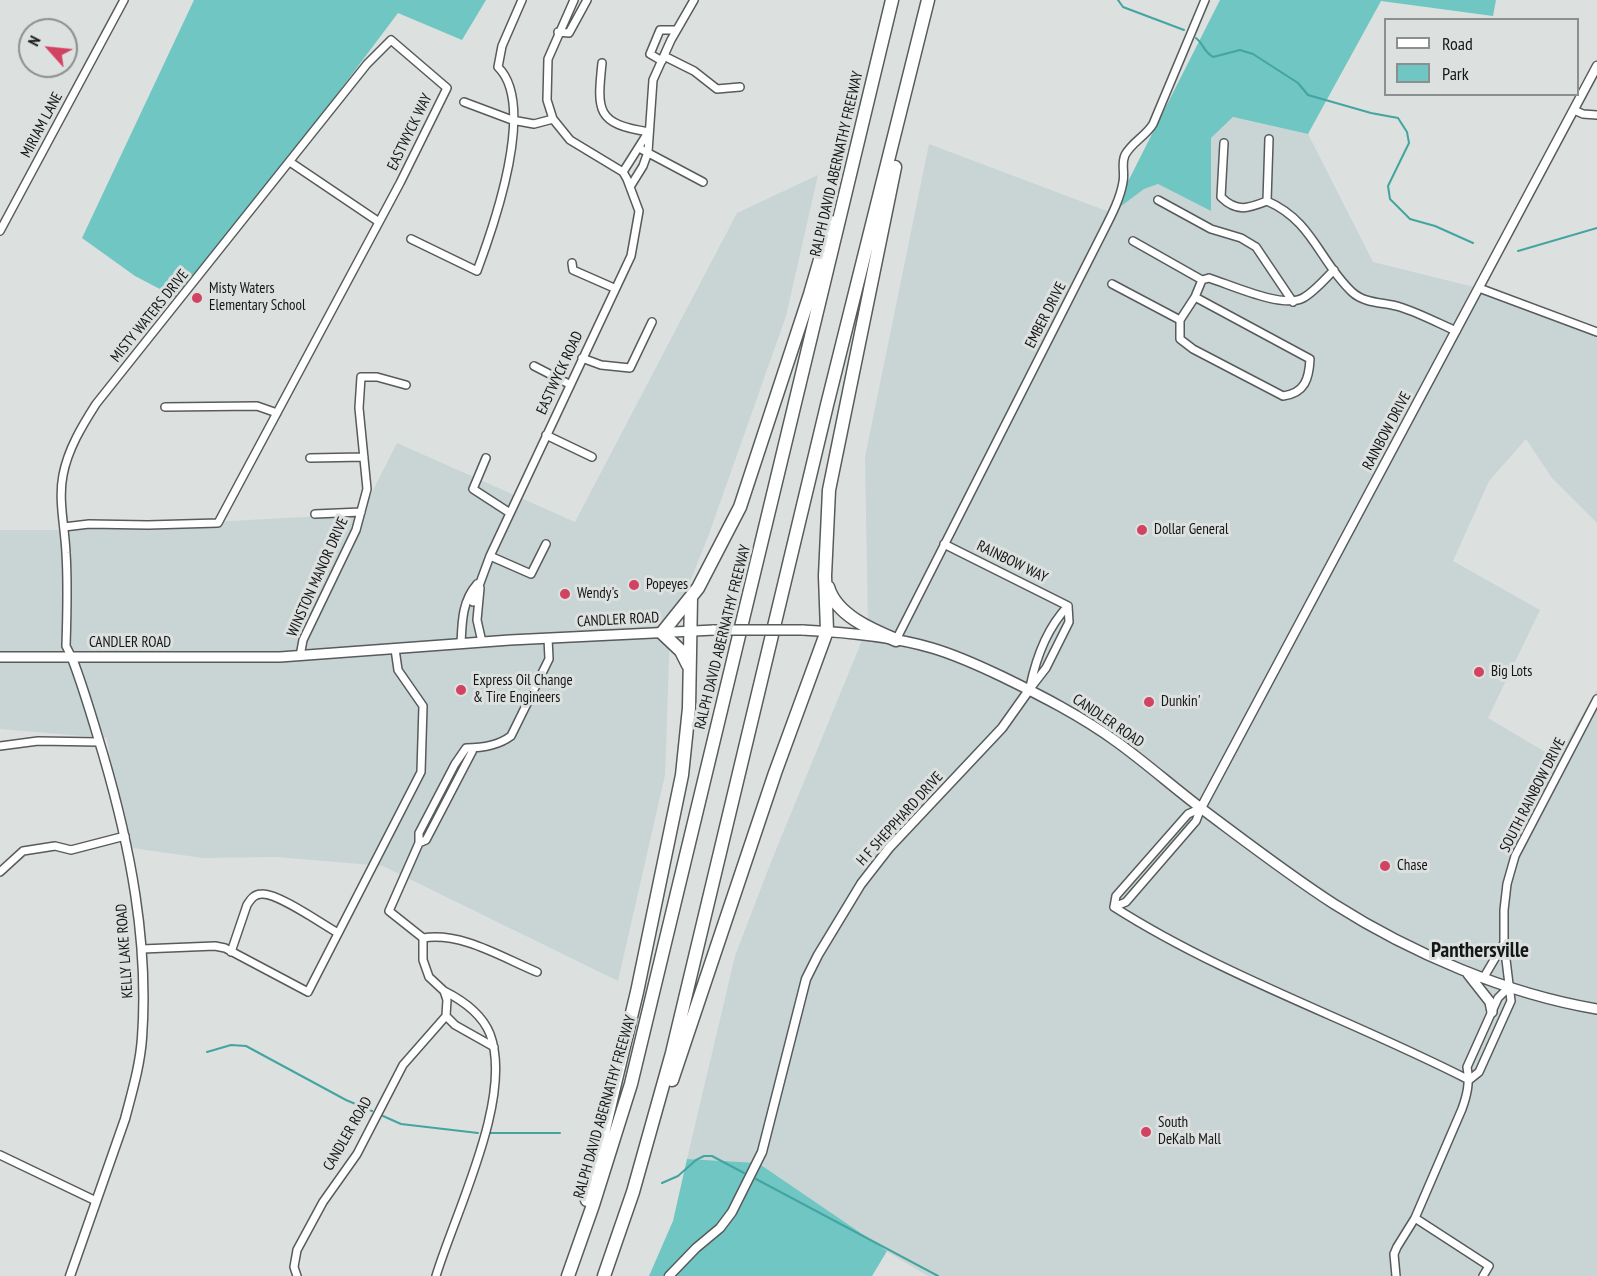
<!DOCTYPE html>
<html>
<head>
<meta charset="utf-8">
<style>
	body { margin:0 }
	#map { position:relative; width:1597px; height:1276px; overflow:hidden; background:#dce0df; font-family:"PT Sans Narrow",sans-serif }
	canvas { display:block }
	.legend { position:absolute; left:1384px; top:18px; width:195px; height:78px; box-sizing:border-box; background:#dce0df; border:2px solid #8c8f8f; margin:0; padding:8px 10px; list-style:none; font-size:18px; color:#151616 }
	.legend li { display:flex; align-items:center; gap:12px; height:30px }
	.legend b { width:30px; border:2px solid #8c8f8f }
	.north { position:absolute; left:18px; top:18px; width:60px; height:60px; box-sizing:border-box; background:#dce0df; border:2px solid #8c8f8f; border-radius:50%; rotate:297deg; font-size:16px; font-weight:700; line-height:24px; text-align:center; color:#151616 }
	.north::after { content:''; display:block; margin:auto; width:21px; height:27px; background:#d24362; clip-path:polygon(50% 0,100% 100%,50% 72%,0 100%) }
</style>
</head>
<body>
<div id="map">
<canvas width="1597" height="1276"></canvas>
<ul class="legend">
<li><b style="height:8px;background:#fff"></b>Road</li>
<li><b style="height:16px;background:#6fc6c2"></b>Park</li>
</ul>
<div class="north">N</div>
</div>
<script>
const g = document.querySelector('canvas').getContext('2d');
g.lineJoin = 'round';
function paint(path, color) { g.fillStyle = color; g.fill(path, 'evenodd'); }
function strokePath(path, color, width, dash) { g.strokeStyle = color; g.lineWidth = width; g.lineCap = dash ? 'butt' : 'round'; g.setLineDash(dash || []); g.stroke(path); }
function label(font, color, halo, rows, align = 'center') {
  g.font = font + ' "PT Sans Narrow",sans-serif'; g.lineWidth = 6; g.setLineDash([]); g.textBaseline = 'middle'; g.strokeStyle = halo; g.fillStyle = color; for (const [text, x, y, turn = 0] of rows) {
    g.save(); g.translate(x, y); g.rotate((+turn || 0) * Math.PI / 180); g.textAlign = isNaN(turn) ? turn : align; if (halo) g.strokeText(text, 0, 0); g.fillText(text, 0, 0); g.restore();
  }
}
const built = new Path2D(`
	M1233,117L1308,134L1373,262L1482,289L1597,332V523L1552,478L1526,439L1489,481L1453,561L1540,610L1488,718L1557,759L1597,690V1276H928L886,1251L758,1163L687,1159L735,956L771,862L868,626L865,457L929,144L1112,213L1144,189L1158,184L1211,211V138Z
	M818,175L786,316L709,534L670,632L665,775L618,981L383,866L276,857L203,858L125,847L107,738L0,729V530H62L361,514L397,443L575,522L737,213Z`);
const green = new Path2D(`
	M194,0H486L462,40L398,13L292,154L179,299L135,276L82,238Z
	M1220,0H1496L1493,16L1381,1L1308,134L1233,117L1211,138V211L1158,184L1144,189L1112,213Z
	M687,1159L758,1163L887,1251L872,1276H649L673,1221Z`);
const stream = new Path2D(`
	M1118,0L1123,7L1184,30
	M1196,38C1204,44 1202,50 1213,57L1240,50L1253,54L1298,83L1308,95L1371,113L1398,118L1407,132L1409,143L1388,186L1390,199L1410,219L1435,226L1473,243
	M1518,251L1597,228
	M207,1052L231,1045L246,1046L346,1100L372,1111
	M383,1116L401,1124L478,1133
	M490,1133H560
	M756,1179L938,1276
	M662,1183L678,1176L696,1160L704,1156H712L744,1173`);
const minor = new Path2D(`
	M558,32L569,33L587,0
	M664,56L694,71L717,89L740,87
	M662,61L650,54L660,30H676
	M602,63C597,111 596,124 649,132
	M464,102L512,120L534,124L553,119
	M1574,110L1583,114L1597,115
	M1224,143L1221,197C1237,213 1249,208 1267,201C1313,221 1319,261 1352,292C1365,304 1384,302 1400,307C1419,313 1438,323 1456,331
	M639,148L703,182
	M290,162L379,222
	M623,172L647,134
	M630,187L643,166L648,152L653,80L671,40L694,0
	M1158,200L1211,229L1241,238L1256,247L1293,302
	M1267,201L1269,139
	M0,231L124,0
	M411,239L477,271C493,228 537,105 498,67L502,46L522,0
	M1133,241L1202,280
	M572,263L573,270L614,288
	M1112,284L1180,320V339L1193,349L1283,396C1305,393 1309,379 1310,359L1195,297
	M1479,288L1597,332
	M1180,320L1195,297L1202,280L1209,278C1231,285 1283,309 1303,298C1314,292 1325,279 1334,270
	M582,358L601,365L630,368L652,322
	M534,366L569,384
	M165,407L257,406L277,413
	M546,435L592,457
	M310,458L364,457
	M486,458L473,489L510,513
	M315,514L361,512
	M64,527L89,524L148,525L218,523L400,183L447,88L391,40L367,64L96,404C82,426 68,449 63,475C58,500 65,528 66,553C68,584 67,615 66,646L72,658
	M944,544L1068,606
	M490,556L531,574L546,544
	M480,588L477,620L482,642
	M473,602L490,556L631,256L639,211L627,179L623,172L570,140L553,119L547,100L548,59L574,0
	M896,640L1102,234C1110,218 1120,200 1123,182C1125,172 1121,164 1125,155C1132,142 1146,136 1153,124L1205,0
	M461,644C462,622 462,601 477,584
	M300,656L303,640L356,530L367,489L359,408L361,377H377L406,385
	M1030,687C1036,658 1047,628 1068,606
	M1029,690L1046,668L1069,622L1068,606
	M0,746L38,741L99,742
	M419,843L426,840L474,748
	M0,872L23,851L55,846L71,850L125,836
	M1114,907C1224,977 1352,1020 1469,1080
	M1114,907L1116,896L1188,814L1201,808
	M1114,907L1126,902L1196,821L1201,808
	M423,938C462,932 501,957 537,972
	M142,949L215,946L225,948L308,992L421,772L423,706L398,670L395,649
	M231,952L247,905C251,899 254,894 262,894C278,893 322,924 338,933
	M1484,977L1504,943
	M494,1047L455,1025L446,1016L447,1000L444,991L429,977L423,960V938L389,911L419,843V833L455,764L466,748C481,748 499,745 511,736L549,659L548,638
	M1469,1080L1479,1072L1511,1001L1504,943V910L1507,884L1515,856L1597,699
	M0,1155L96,1201
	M1415,1218L1489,1266L1483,1276
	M297,1276L294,1267L297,1250L323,1202L357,1154L403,1065L446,1016
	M436,1276C455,1213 514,1097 490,1034C482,1014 462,1000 444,991
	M1396,1276L1394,1254L1397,1247L1415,1218L1462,1109C1467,1095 1470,1083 1467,1067L1498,998L1510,986`);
const tertiary = new Path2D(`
	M1201,808L1597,66
	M70,1276L125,1119C132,1092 140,1066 142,1038C149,942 130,846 103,754C93,721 84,689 72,658
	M669,1276L696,1248L720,1228L732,1212L762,1152L806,979L818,955L861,884L889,848L1002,728L1029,690`);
const secondary = new Path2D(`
	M802,630C843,632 892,636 932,648C956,655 980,666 1003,677C1042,696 1081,716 1117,742C1146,763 1173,787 1202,809C1245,841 1289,875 1334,904C1411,953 1507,994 1597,1009
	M0,657H280L510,640L714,630
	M1468,974L1490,1002L1492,1012`);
const motorway = new Path2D(`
	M828,587C836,615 872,630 896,640
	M688,665L681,651L662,633L698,588L740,507L810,294L831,222
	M672,1080L775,773L827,631L825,576L829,490L895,167
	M587,1200L637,992L682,775L689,708L691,597
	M568,1276L593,1205L631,1084L892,0
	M604,1276L633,1192L672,1053L827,405L928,0`);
const secondaryBridge = new Path2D(`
	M714,630H802`);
const markers = [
	[197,298,6,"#d24362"],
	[1142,530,6,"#d24362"],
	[634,585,6,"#d24362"],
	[565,594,6,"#d24362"],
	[1479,672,6,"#d24362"],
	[461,690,6,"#d24362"],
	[1149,702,6,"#d24362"],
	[1385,866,6,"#d24362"],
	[1146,1132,6,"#d24362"]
];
const streetNames = [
	["MIRIAM LANE",42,125,-62],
	["EASTWYCK WAY",410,132,-64],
	["RALPH DAVID ABERNATHY FREEWAY",837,164,-77],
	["EMBER DRIVE",1046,315,-63],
	["MISTY WATERS DRIVE",150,316,-51],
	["EASTWYCK ROAD",560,373,-65],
	["RAINBOW DRIVE",1387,431,-62],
	["RAINBOW WAY",1012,562,26],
	["WINSTON MANOR DRIVE",318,577,-66],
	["CANDLER ROAD",618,620,-3],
	["RALPH DAVID ABERNATHY FREEWAY",723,637,-76],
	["CANDLER ROAD",130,643],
	["CANDLER ROAD",1108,721,34],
	["SOUTH RAINBOW DRIVE",1533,795,-63],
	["H F SHEPPHARD DRIVE",900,819,-48],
	["KELLY LAKE ROAD",125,951,-94],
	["RALPH DAVID ABERNATHY FREEWAY",605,1107,-74],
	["CANDLER ROAD",348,1134,-60]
];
const poiNames = [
	["Misty Waters",209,289],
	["Elementary School",209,306],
	["Dollar General",1154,530],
	["Popeyes",646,585],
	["Wendy's",577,594],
	["Big Lots",1491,672],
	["Express Oil Change",473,681],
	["& Tire Engineers",473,698],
	["Dunkin'",1161,702],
	["Chase",1397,866],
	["South",1158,1123],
	["DeKalb Mall",1158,1140]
];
const districtNames = [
	["Panthersville",1480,951]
];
paint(built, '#c8d5d4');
paint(green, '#6fc6c2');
strokePath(stream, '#43a4a0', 2);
strokePath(minor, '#575b5b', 10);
strokePath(tertiary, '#575b5b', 11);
strokePath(secondary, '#575b5b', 12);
strokePath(motorway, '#575b5b', 15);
strokePath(minor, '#fff', 7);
strokePath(tertiary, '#fff', 8);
strokePath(secondary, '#fff', 9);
strokePath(motorway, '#fff', 12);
strokePath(secondaryBridge, '#575b5b', 12, []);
strokePath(secondaryBridge, '#fff', 9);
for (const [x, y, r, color] of markers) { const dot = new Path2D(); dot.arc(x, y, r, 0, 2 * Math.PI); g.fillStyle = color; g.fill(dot); strokePath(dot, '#dce0df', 2); }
label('15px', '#151616', '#dce0df', streetNames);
label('15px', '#151616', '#dce0df', poiNames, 'left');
label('bold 21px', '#151616', '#dce0df', districtNames);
</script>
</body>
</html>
